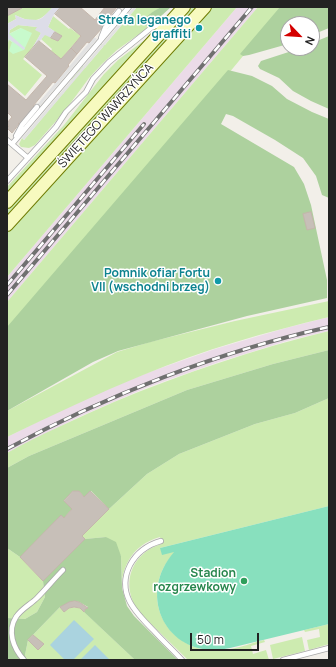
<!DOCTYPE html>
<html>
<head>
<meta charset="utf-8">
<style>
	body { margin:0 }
	#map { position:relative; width:336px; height:667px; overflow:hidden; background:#f2efe9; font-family:Manrope,sans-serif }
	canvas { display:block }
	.frame { position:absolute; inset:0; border:8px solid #222; pointer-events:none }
	.north { position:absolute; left:280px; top:16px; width:40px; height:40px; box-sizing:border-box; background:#fff; border:1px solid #a7a7a7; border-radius:50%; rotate:115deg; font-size:11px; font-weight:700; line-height:16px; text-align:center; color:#222 }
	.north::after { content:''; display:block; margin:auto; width:14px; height:18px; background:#d40000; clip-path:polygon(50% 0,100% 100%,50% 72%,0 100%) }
	.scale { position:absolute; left:190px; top:633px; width:69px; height:18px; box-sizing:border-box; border:2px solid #222; border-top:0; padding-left:5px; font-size:12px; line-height:14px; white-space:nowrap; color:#222; -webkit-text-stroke:3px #fff; paint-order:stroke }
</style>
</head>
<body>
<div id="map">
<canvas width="336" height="667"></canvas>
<div class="frame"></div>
<div class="north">N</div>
<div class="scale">50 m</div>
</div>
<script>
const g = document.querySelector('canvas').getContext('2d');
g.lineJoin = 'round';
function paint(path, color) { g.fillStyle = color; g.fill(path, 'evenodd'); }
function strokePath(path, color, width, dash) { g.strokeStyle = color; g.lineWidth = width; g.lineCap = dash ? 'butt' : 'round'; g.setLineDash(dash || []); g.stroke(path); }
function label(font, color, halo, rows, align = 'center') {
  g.font = font + ' Manrope,sans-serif'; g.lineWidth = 3; g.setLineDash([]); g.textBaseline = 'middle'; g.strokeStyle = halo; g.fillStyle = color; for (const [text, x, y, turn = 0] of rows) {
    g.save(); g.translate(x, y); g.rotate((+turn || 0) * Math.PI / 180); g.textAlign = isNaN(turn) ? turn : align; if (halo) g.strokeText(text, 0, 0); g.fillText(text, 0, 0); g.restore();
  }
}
const industrial = new Path2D(`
	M237,7H258L7,302V277Z
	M329,317V331L290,340L219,362L148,387L81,416L7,453V437L75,403L144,374L215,349L286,328Z`);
const grass = new Path2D(`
	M21,7H53C40,22 34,24 15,15L16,19L7,24V16Z
	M137,7H161L150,14L149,27L117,50L102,64L89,78L64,112L35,145L29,148L21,147L19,144L22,138L24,140L60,97L58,95L61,93L63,94L72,79L83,66L85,68L103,47L101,45L102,44L105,45Z
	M192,7H198L7,217V210Z
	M212,7H237L7,277V233Z
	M258,7H287L262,33L191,119L7,330V302Z
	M53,16L69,29L70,28L81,36L61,59L51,51L52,49L41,39L45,34L61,36L48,27Z
	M18,25L37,27L41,33L30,52L23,59L42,75L25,96L7,80V46L8,39L12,42L21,28L9,34L10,30Z
	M146,39L148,40L7,194V187L64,125L104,74L118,60Z
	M329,301V317C266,332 203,350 143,375C97,394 52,415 7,437V411L117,352L150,342L235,321Z
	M329,331V350L273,364L187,390L29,456L7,468V453C41,434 78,418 114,402C184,373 255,349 329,331Z
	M329,398V506L160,548L175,552C143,585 155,636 201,649C220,655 245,645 264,640L265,642L251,646L253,654L266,650L269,660H188L139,612C120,586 130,554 161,544L160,537C138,543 125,559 122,581L121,556L106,537L85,539L82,536L109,509L147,474L179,454L255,424L295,413Z
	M7,548L20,557L43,581L45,597L37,612L25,619L7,618Z
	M60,607L64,611L71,607L80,608L135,660H27L25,655L28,640Z
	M329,624V644L309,650L307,640L320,637L319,629L305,632L304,630Z
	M302,637L305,651L273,659L270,645Z`);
const forest = new Path2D(`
	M161,7H171L149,27L145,25C144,15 153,12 161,7Z
	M280,7H329V28L312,35V24H288V44L249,55L243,56L240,54Z
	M329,36V109L311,101L293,91L279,78L260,69L258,66L261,61L301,48H312V43Z
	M228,70L252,76L272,86L287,99L312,112L329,119V198L322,195L316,176L303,158L275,140L233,116L226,114L221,124L294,167L304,184L311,205L327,280V298L247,316L118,351L93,362L7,411V327Z
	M329,350V398L295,413L255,424L179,454L147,474L109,509L91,491L84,497L79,491H73L64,501L72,509L64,518L61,516L20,557L7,548V468L29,456L187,390L273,364Z
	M106,537L116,542L121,556L122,588L127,606L134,616L178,660H135L84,612L85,610V609L88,607L79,602L75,601L60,607L28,640L25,655L27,660H7V618L25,619L37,612L45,597L43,581L85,539Z`);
const park = new Path2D(`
	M21,28L32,33L24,50L13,54L9,51L12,42L8,39L9,34Z`);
const pitch = new Path2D(`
	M329,506V624L230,648C170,662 134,598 174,552L162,555L160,548Z`);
const parking = new Path2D(`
	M134,7H137L24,140L22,138Z
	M94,37L97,39L38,108L36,106Z`);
const plaza = new Path2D(`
	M53,7H61L53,16L48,27L62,36L58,41L45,35L30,52L41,33L35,30L37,27L18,25L10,30L9,34L25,48L24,50L9,39L7,46V24L16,19L15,15L24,19L38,20L42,18Z`);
const water = new Path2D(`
	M74,620L94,639L73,660H65L50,645Z
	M95,645L110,660H80Z`);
const building = new Path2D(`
	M7,7H21L22,8L7,16Z
	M61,7H80L95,20L105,7H117L102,26L103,27L94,37L89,43L87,42L77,54L71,48L81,36L55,14Z
	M55,32L62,36L58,41L51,38Z
	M39,41L61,59L71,48L77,54L68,65L69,66L55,83L53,82L33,106L34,107L20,124L18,123L19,124L12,133L7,128L9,126L7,123L12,117L7,112V84L26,100L47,76L25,57Z
	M311,212L315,228L307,230L303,214Z
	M73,491H79L84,497L90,491L109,509L82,536L85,539L43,581L20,557L61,515L64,518L72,509L64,501Z
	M75,601L79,602L88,608L85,609V610L84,612L80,608L74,607L69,608L64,612L60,607L69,602Z
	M33,635L44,644L38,650L28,640Z`);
const service = new Path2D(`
	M101,38L105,28L119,11
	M16,136L22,125L37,107
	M7,140L28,158
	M12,144L129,7
	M7,181L56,127L66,112L86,92L93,79L109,62L151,28L165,23
	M161,541C147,545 137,552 130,565C116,593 135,612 154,631C163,641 173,650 182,660
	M24,660C13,648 7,631 16,617C21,609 31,604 37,598C46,589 54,579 63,570
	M283,660L329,648`);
const secondary = new Path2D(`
	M7,202L184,7
	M7,225L205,7`);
const rail = new Path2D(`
	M7,285L144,124
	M7,295L252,7
	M7,449C105,396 220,351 329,327`);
const markers = [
	[199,28,4,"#0f9aa8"],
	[218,281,4,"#0f9aa8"],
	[244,581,4,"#2e9e5b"]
];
const cultureNames = [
	["Strefa leganego",191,21],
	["graffiti",191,35],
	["Pomnik ofiar Fortu",210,274],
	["VII (wschodni brzeg)",210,288]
];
const streetNames = [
	["ŚWIĘTEGO WAWRZYŃCA",106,116,-48]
];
const leisureNames = [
	["Stadion",236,574],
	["rozgrzewkowy",236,588]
];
paint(industrial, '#ebdbe8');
paint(grass, '#cdebb0');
paint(forest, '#add19e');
paint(park, '#c8facc');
paint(pitch, '#88e0be');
paint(parking, '#e2e2e2');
paint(plaza, '#dddde8');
paint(water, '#aad3df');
paint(building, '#c7bfb8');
strokePath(building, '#c4b6ab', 1);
strokePath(service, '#a9a9a9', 6);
strokePath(secondary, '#707d05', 14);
strokePath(service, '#fff', 4.5);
strokePath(secondary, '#f7fabf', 12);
strokePath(rail, '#707070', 4);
strokePath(rail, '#fff', 2.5, [8]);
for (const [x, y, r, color] of markers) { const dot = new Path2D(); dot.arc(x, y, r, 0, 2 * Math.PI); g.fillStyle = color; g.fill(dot); strokePath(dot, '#fff', 1.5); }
label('bold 12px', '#0d838f', '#fff', cultureNames, 'right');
label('12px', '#222', '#fff', streetNames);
label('bold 12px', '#27864d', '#fff', leisureNames, 'right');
</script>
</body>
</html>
